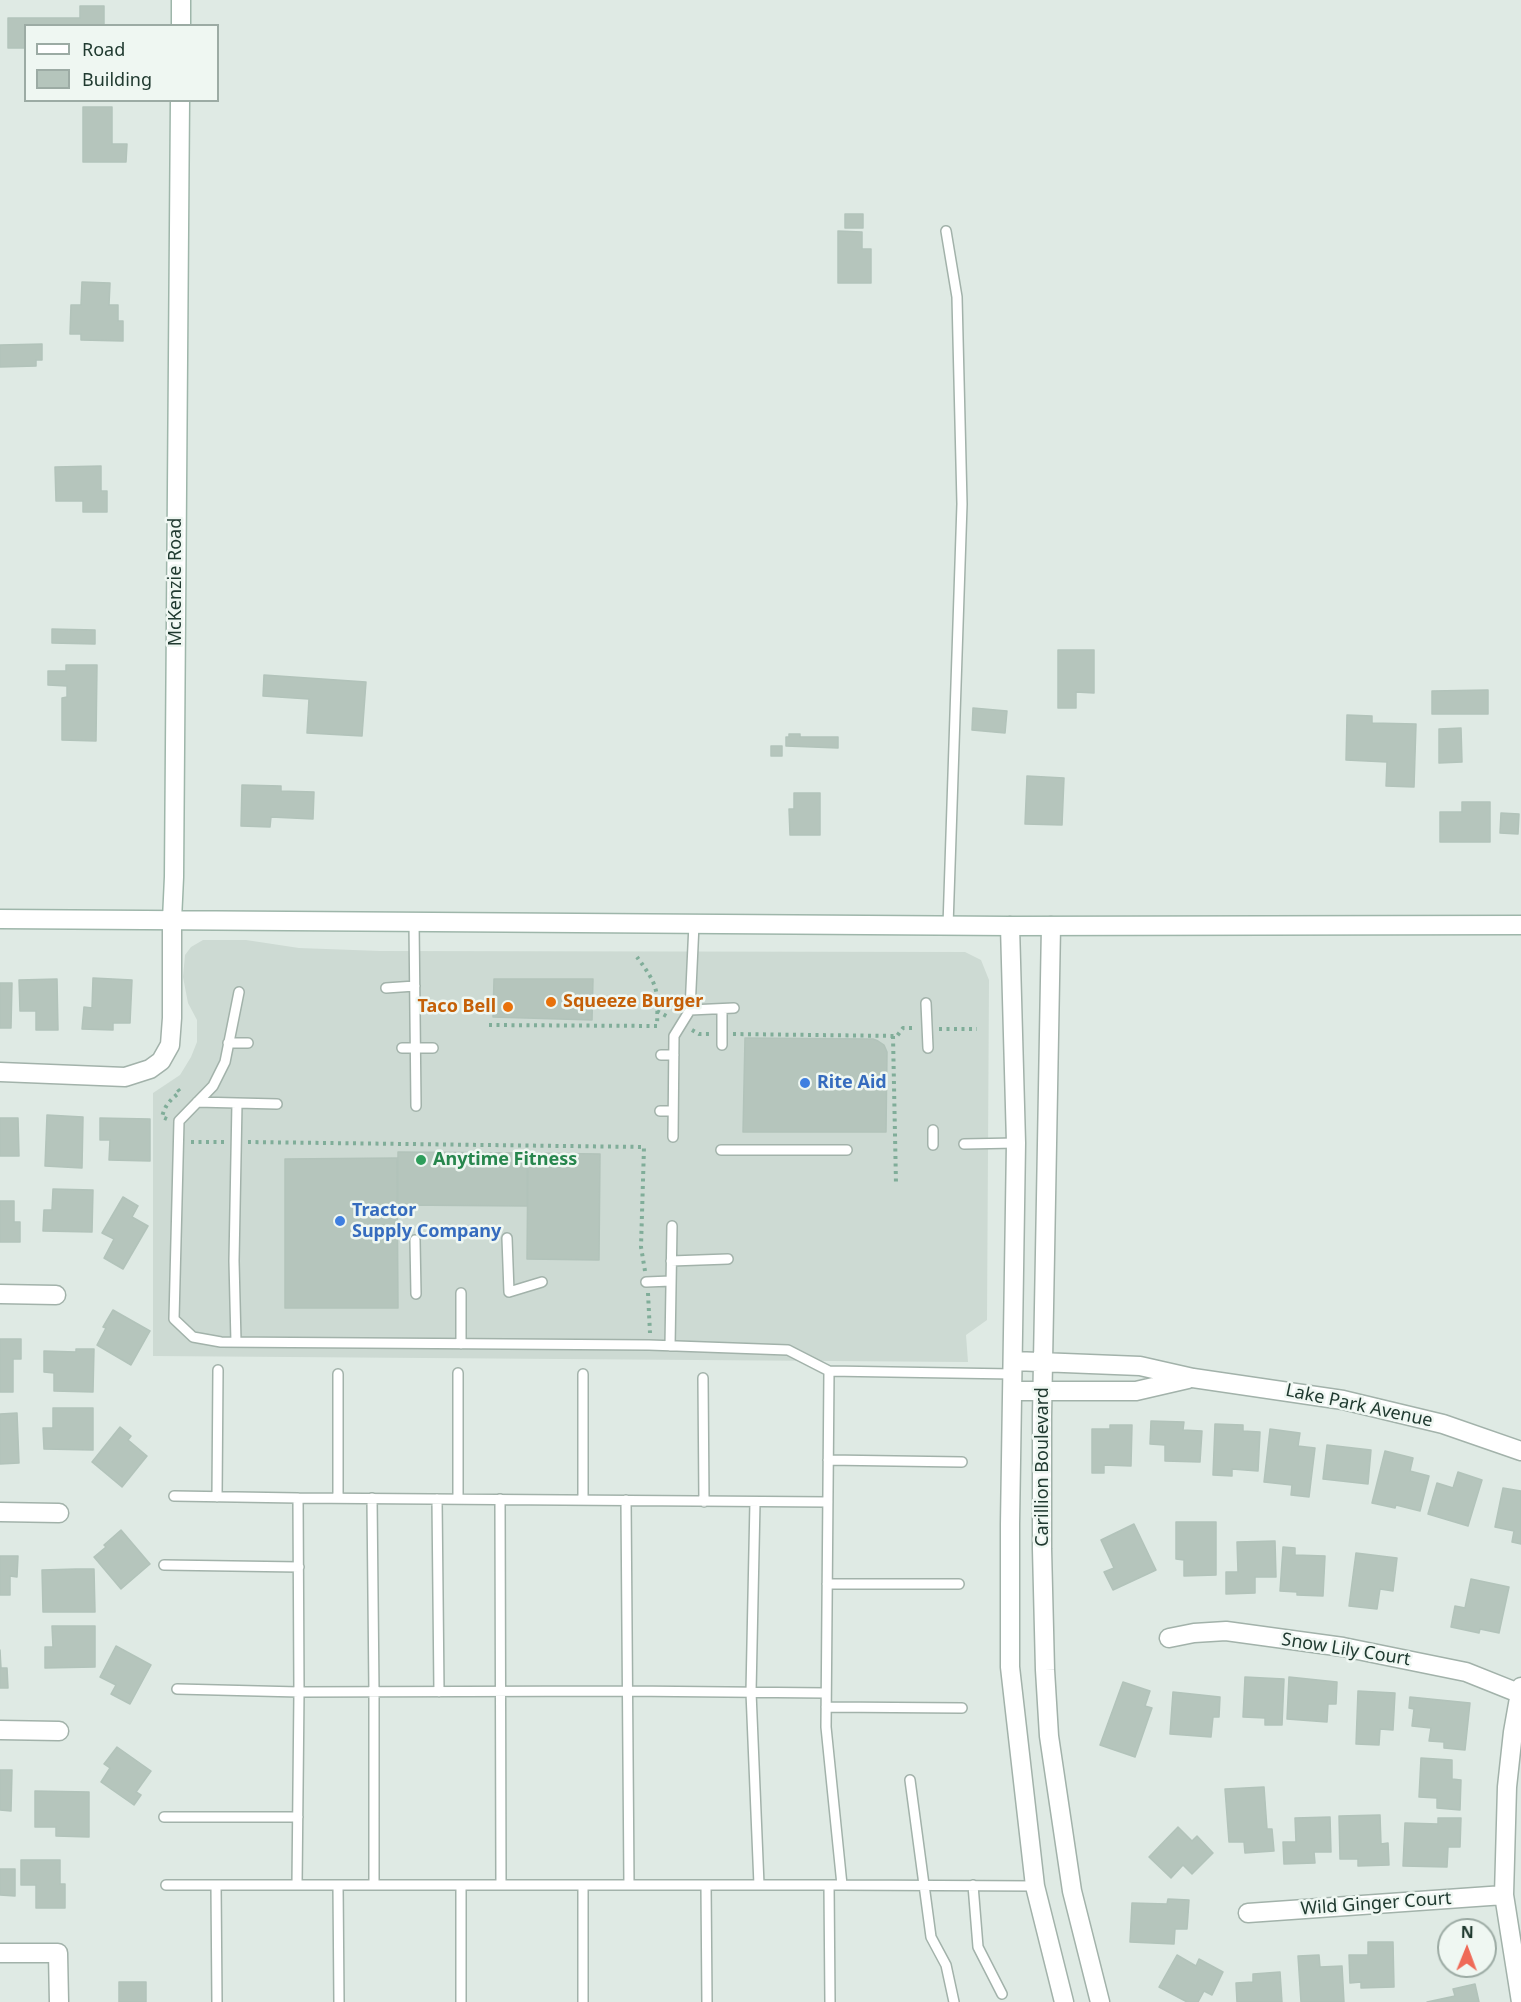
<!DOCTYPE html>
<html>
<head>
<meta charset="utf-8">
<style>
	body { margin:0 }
	#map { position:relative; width:1521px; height:2002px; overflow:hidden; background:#dfeae4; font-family:"Noto Sans",sans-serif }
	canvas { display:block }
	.legend { position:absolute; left:24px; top:24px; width:195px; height:78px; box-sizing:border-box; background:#eff7f2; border:2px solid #9caba4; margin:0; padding:8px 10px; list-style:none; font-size:18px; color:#203a30 }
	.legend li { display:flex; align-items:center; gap:12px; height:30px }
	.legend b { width:30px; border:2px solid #9caba4 }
	.north { position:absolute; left:1437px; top:1918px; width:60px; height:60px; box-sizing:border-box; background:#eff7f2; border:2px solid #9caba4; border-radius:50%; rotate:1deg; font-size:16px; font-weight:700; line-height:24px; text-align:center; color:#203a30 }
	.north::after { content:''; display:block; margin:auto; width:21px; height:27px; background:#ef6a58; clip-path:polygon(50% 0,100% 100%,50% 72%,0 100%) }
</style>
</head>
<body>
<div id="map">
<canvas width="1521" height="2002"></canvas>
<ul class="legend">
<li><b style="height:8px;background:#fff"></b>Road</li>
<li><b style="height:16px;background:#b5c5bc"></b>Building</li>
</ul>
<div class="north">N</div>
</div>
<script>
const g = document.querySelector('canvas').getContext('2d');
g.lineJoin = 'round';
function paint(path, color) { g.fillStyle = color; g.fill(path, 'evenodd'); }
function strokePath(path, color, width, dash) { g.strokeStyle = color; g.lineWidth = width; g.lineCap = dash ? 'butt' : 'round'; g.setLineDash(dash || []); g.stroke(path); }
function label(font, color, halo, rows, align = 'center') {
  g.font = font + ' "Noto Sans",sans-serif'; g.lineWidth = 5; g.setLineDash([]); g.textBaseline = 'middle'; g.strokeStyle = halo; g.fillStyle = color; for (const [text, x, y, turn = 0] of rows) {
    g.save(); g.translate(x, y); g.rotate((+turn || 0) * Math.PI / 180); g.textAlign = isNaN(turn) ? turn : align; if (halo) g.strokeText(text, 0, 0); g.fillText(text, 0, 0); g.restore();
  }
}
const built = new Path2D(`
	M203,940H246L299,948L380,951L965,952L981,960L989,980L987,1320L966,1335L968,1362L153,1356V1093L180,1075L191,1057L197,1042V1020L188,1003L183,977L185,955L191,947Z`);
const building = new Path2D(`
	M80,6H104V26H26V48H8V18H80Z
	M83,107H112V144H127L126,162H83Z
	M845,214H863V228H845Z
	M838,231L862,232V249H871V283H838Z
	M82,282L110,283L109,305H118V321H123V341L81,340V334H70L71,305H81Z
	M42,344V360H36V366L0,367V345Z
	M101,466V491H107V512H83V501H56L55,467Z
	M52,629L95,630V644L52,643Z
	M1058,650H1094V693L1076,692V708H1058Z
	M66,665H97L96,741L62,740V698L67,697V686L48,685V671H66Z
	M264,675L366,682L362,736L307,733L309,699L263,696Z
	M1488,690V714H1432V691Z
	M973,708L1007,711L1005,733L972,730Z
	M1347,715L1372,716V723L1416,724L1414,787L1386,786L1387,762L1346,760Z
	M1461,728L1462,762L1439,763V729Z
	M789,734H800V737H838V748L786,746V737H789Z
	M771,746H782V756H771Z
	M1027,776L1064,778L1062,825L1025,824Z
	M242,785L281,786V791L314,792L313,819L271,817L270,827L241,826Z
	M794,793H820V835H790L789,809H794Z
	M1462,802H1490V842H1440V812H1462Z
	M1501,813L1519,814L1518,834L1500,833Z
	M93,978L132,980L130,1023H113V1030L82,1029L84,1007L92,1008Z
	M57,979L58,1030H36V1011H20L19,980Z
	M494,979H593L592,1020L493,1017Z
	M0,983H12L11,1028H0Z
	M745,1038L873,1039L878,1041L884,1045L887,1052L886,1132H743Z
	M47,1115L83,1117L82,1168L45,1166Z
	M0,1118H18L19,1156H0Z
	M100,1118L150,1119V1161L109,1160L110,1140H100Z
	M398,1152L527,1153V1206L398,1205Z
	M528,1153L600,1154L599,1260L527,1259Z
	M397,1158L398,1308H285V1159Z
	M53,1189L93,1190L92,1232L43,1231L44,1210H52Z
	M123,1197L138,1206L132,1217L148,1226L123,1269L104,1258L114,1239L102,1233Z
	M0,1201H14V1222H20V1242H0Z
	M113,1310L150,1331L131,1365L97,1345L106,1328L103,1327Z
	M0,1339H21V1359H13V1392H0Z
	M76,1349H94L93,1392L54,1391V1373L44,1372V1351L76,1352Z
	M53,1408H93V1450L44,1449L43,1428H53Z
	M17,1413L19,1463L0,1464V1414Z
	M1151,1421L1184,1422L1183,1430L1202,1431L1200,1462L1165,1461V1445L1150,1444Z
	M1215,1424L1243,1425V1431L1260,1432L1258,1471L1232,1469V1476L1213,1475Z
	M1110,1425H1132L1131,1466L1104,1465V1473H1092V1429H1110Z
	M120,1427L131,1436L128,1440L147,1456L122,1487L92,1462Z
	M1270,1429L1300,1433L1298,1446L1315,1448L1309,1497L1291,1495L1292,1485L1264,1482Z
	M1327,1445L1371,1450L1368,1484L1323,1479Z
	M1385,1451L1413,1458L1410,1471L1429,1476L1420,1511L1396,1505L1395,1508L1372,1503Z
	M1458,1472L1482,1480L1468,1526L1428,1514L1437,1483L1453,1488Z
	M1503,1488L1521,1491V1544L1512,1542L1514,1531L1495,1527Z
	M1176,1522H1216V1575L1184,1576V1560L1176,1559Z
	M1134,1524L1156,1570L1113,1590L1104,1572L1114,1568L1101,1540Z
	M121,1530L150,1564L121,1589L94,1557L106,1547L104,1545Z
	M1275,1541L1276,1577H1255V1593L1226,1594V1572H1238L1237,1542Z
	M1283,1547L1295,1548V1555L1325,1556L1323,1596L1297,1595V1592L1280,1591Z
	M1356,1553L1397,1558L1393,1591L1380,1589L1377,1609L1349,1606Z
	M0,1556H18L17,1577L10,1576V1595H0Z
	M76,1569H94L95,1612H43L42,1570Z
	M1471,1579L1509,1587L1499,1633L1480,1629L1479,1633L1451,1627L1455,1606L1465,1608Z
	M52,1626H95V1667L45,1668V1647H53Z
	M116,1646L151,1665L130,1704L111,1694L116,1685L100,1677Z
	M0,1650L1,1668H7L8,1688H0Z
	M1245,1677L1284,1679L1282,1725H1265V1718L1243,1717Z
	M1289,1677L1337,1682L1336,1704H1328L1327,1722L1287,1719Z
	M1123,1682L1150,1691L1145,1706L1152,1708L1135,1757L1100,1745Z
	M1358,1691L1395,1693L1393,1730L1380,1729L1379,1745L1356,1744Z
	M1173,1692L1220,1697L1219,1717H1213L1211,1737L1170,1734Z
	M1410,1697L1470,1703L1465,1750L1444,1748V1742L1429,1741L1431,1728L1412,1726L1414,1709L1409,1708Z
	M117,1747L151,1771L136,1792L141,1795L134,1805L101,1782L110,1768L104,1764Z
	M1421,1758L1452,1760V1779L1461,1780L1460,1810L1437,1808V1798L1419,1797Z
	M0,1770H12L11,1811L0,1810Z
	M1264,1787L1267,1829H1272L1274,1851L1245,1853L1244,1842H1229L1225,1789Z
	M35,1791L89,1792V1837L56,1836V1827H35Z
	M1380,1815L1381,1844L1388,1843L1389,1865L1358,1866V1859H1340L1339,1816Z
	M1330,1817L1331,1852H1314L1315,1863L1284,1864L1283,1842H1296L1295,1818Z
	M1438,1818H1461L1460,1847H1448L1447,1867L1403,1866L1405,1823L1438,1824Z
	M1178,1827L1192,1841L1197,1836L1213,1853L1192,1874L1183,1865L1171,1878L1149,1857Z
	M21,1860H60V1884H65V1908H36V1885H21Z
	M0,1869H15V1896L0,1895Z
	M1168,1899L1189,1900L1187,1929H1175L1174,1944L1130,1942L1132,1903L1167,1904Z
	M1368,1942H1393L1394,1987L1361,1988V1982L1350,1983L1349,1955H1368Z
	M1177,1955L1196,1966L1199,1959L1223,1972L1212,1995L1204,1991L1198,2002H1187L1159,1987Z
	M1319,1955L1320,1967L1342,1966L1344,2002H1301L1298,1956Z
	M1280,1972L1282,2002H1237L1236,1983L1253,1982V1974Z
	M119,1982H146V2002H119Z
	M1475,1984L1479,2002H1427L1455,1996L1453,1989Z`);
const path = new Path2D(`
	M657,1011L670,1018
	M489,1025L657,1026C658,990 659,987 637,957
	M939,1029H977
	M692,1030L699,1034H711
	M733,1034L897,1036L903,1028H914
	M893,1036L896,1184
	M167,1119L162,1117C165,1105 170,1100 180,1092L175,1086
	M191,1142H225
	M248,1142L644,1147L641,1247L645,1271
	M648,1293L650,1333`);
const lane = new Path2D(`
	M946,231L957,297L962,504L948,926
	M414,922L416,1106
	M386,988L415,986
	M239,992L225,1062L213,1086L179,1121L174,1319L193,1337L221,1342L649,1345L788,1350L829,1371L1013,1374
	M926,1003L928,1048
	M690,1010L734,1008
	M228,1043H248
	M722,1045V1009
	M402,1048H433
	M661,1055H674
	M197,1102L277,1104
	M660,1111H673
	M933,1130V1145
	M673,1137L674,1036L690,1010L694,924
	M964,1144L1016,1143
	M721,1150H847
	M507,1238L509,1292L542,1282
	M415,1240L416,1294
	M671,1261L728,1259
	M646,1282L671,1281
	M461,1293V1344
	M236,1342L234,1261L237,1103
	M670,1346L672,1226
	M829,1371L826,1727L842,1885L1035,1886
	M458,1373V1499
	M338,1374V1498
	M703,1378L704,1502
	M828,1460L962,1462
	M174,1496L298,1498
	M217,1497L218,1370
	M372,1498L374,1692V1885
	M437,1499L439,1692
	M500,1499L501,1885
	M583,1500V1374
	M626,1500L629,1885
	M755,1502L751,1692L759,1885
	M164,1565L299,1567
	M827,1584H959
	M177,1689L299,1692L298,1498L828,1502
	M826,1707L962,1708
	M910,1780L931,1937L946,1965L954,2002
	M164,1817H298
	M166,1885H842
	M216,1885L217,2002
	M297,1885L299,1692L627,1691L826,1693
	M338,1885L339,2002
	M461,1885V2002
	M706,1885L707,2002
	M829,1885L830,2002
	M973,1885L978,1947L1002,1994
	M583,2002V1885`);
const street = new Path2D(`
	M1010,926L1016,1143L1010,1524V1667L1035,1886L1064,2002
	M1051,926L1042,1416V1549L1045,1670L1049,1736L1072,1891L1100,2002
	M0,1072L125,1077L150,1069L161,1061L170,1045L172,1018V920
	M0,1294L56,1295
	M1014,1361L1140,1366L1193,1378L1343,1400L1443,1424L1521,1451
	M1013,1391H1136L1188,1379
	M0,1512L59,1513
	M1169,1638L1194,1633L1226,1631L1343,1647L1466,1672L1521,1694
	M0,1730L59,1731
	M1248,1913L1504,1895
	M0,1953H58L59,2002
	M1521,2002L1504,1895L1507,1787L1513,1732L1521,1687`);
const secondary = new Path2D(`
	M181,26V0
	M0,919L1010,926L1521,925
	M172,920L174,877L180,100`);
const markers = [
	[551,1002,6,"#e8710a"],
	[508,1007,6,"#e8710a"],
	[805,1083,6,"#3f7fe0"],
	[421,1160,6,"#2e9e5b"],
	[340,1221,6,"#3f7fe0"]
];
const streetNames = [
	["McKenzie Road",176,582,-90],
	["Lake Park Avenue",1359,1406,12],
	["Carillion Boulevard",1043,1467,-90],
	["Snow Lily Court",1346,1650,9],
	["Wild Ginger Court",1376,1904,-4]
];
const foodNames = [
	["Squeeze Burger",563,1002],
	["Taco Bell",496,1007,"right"]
];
const shopNames = [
	["Rite Aid",817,1083],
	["Tractor",352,1211],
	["Supply Company",352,1232]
];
const leisureNames = [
	["Anytime Fitness",433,1160]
];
paint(built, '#cddad3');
paint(building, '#b5c5bc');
strokePath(building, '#b2c3ba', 1.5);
strokePath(lane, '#a2b2aa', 12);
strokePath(street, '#a2b2aa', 21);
strokePath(secondary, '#9eb6aa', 21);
strokePath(path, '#80ad99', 4, [3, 4.5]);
strokePath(lane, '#fff', 9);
strokePath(street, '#fff', 18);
strokePath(secondary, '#fff', 18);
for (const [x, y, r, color] of markers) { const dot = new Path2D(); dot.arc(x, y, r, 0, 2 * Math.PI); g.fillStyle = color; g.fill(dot); strokePath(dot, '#eff7f2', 2); }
label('18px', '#203a30', '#eff7f2', streetNames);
label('bold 18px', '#c56008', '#eff7f2', foodNames, 'left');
label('bold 18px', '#366cbe', '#eff7f2', shopNames, 'left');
label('bold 18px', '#27864d', '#eff7f2', leisureNames, 'left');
</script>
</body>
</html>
